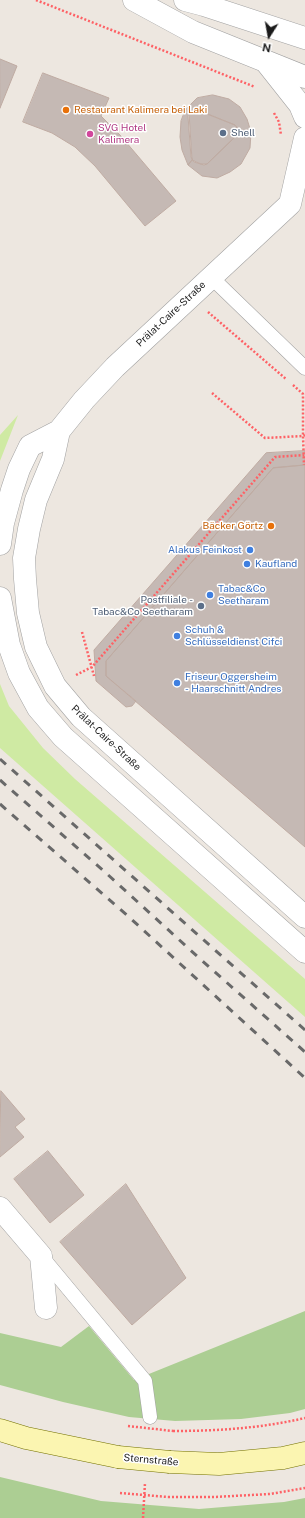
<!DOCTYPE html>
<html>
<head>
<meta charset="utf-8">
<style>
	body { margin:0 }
	#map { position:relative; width:305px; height:1518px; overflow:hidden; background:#ede7e0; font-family:"Public Sans",sans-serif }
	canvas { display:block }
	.north { position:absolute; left:249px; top:16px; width:40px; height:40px; -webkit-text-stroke:3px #fff; paint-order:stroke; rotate:191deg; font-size:11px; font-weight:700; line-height:16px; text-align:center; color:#1b1b1b }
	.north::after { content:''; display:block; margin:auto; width:14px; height:18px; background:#1b1b1b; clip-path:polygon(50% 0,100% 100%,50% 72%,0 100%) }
</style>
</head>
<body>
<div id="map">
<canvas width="305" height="1518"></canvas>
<div class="north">N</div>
</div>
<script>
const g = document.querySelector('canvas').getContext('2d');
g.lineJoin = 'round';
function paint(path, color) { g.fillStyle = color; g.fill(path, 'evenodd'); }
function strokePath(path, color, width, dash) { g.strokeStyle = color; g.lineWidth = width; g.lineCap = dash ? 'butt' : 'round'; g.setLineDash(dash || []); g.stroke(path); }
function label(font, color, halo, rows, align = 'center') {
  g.font = font + ' "Public Sans",sans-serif'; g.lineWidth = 3; g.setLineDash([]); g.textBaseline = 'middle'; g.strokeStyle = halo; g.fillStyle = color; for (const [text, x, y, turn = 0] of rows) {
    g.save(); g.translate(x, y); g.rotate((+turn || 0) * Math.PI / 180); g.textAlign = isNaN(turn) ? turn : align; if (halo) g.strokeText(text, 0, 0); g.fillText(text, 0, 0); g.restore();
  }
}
const grass = new Path2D(`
	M18,415L0,461V435Z
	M0,684L9,706L43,748L75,779L305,979V1017L0,748Z`);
const forest = new Path2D(`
	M305,1311V1409L290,1413L241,1419L175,1421L129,1417L63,1402L0,1385V1333L61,1347L89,1326L134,1380Z
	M0,1477L101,1501L199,1509L284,1502L305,1498V1518H0Z`);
const building = new Path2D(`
	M0,59L17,66L0,108Z
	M43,73L109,98L101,116L120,135L176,201L145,226L95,166L75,147L52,133L23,122Z
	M213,95L229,99L240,107L247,119L251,132L250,148L241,164L230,172L217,178L202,176L188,165L192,160L201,164H207L237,135V127L235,125L198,110H192L189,113L186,109L197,98Z
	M186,109L189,113L192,160L188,165L182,150L180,137L181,121Z
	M194,109L235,125L238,130L237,135L207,164L204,165L194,162L191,157L188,116L190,111Z
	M305,451V465L273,468L106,661V676L136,701L132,706L126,707L96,681L94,650L266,453Z
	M304,465H305V847L106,676V661L273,468Z
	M1,1091L25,1119L15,1127L24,1137L0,1157Z
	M48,1151L84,1195L50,1223L14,1179Z
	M126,1184L186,1278L132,1325L60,1242Z`);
const path = new Path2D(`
	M36,0L255,87
	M274,113L279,122L281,135
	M208,312L286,379
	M293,385L303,394V436L305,435
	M212,393L265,438L303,436L304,465
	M82,632L94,676
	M76,675L92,667L275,457L304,455
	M173,1431C218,1431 262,1428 305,1418
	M168,1497H214L270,1494L305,1488
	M143,1518L145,1483`);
const service = new Path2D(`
	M211,277L305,368
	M42,1257L145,1381L150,1417`);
const minor = new Path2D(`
	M0,1208L41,1256L46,1308`);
const tertiary = new Path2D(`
	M134,0L193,32L305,77
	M185,0L204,5L305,38
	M266,62L300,105L305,117
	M59,431L53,459L36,500L29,529L24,558L25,579L28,613L36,647L55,686L81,717L305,917
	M0,544L3,523L12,490L19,469L30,446L59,431L84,400L115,367L290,204L305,138
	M0,598L9,645L19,673L38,708L63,737L305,952`);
const secondary = new Path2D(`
	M0,1430L26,1438L118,1457
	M170,1462L219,1464L283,1458L305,1453`);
const rail = new Path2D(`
	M0,759L305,1030
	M0,780L106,873L198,957L305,1052
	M0,804L129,917L305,1078`);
const pathBridge = new Path2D(`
	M128,1426L173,1431
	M120,1493L168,1497`);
const secondaryBridge = new Path2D(`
	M118,1457L170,1462`);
const markers = [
	[66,110,4,"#e8710a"],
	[223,133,4,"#5c6f8a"],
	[90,134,4,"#d1479c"],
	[271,526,4,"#e8710a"],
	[250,550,4,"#3f7fe0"],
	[247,564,4,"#3f7fe0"],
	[210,595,4,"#3f7fe0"],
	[201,606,4,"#5c6f8a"],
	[177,636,4,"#3f7fe0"],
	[177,683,4,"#3f7fe0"]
];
const foodNames = [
	["Restaurant Kalimera bei Laki",74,110],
	["Bäcker Görtz",263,526,"right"]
];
const hotelNames = [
	["SVG Hotel",98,128],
	["Kalimera",98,140]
];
const serviceNames = [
	["Shell",231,133],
	["Postfiliale -",193,600,"right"],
	["Tabac&Co Seetharam",193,612,"right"]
];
const streetNames = [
	["Prälat-Caire-Straße",171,314,-43],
	["Prälat-Caire-Straße",106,738,43],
	["Sternstraße",151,1460,5]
];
const shopNames = [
	["Alakus Feinkost",242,550,"right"],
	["Kaufland",255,564],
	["Tabac&Co",218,589],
	["Seetharam",218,601],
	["Schuh &",185,630],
	["Schlüsseldienst Cifci",185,642],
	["Friseur Oggersheim",185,677],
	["- Haarschnitt Andres",185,689]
];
paint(grass, '#cfeaa3');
paint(forest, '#acce93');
paint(building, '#c5b9b4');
strokePath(building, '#bfaba2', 1);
strokePath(service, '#a2a2a2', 15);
strokePath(minor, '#a2a2a2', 23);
strokePath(tertiary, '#a2a2a2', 23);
strokePath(secondary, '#737101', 23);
strokePath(path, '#fe6165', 2.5, [2, 2]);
strokePath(service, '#fff', 14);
strokePath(minor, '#fff', 22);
strokePath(tertiary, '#fff', 22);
strokePath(secondary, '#fbf5b1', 22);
strokePath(rail, '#696969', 3, [8, 8]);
strokePath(secondaryBridge, '#737101', 23, []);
strokePath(pathBridge, '#fe6165', 2.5, [2, 2]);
strokePath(secondaryBridge, '#fbf5b1', 22);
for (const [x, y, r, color] of markers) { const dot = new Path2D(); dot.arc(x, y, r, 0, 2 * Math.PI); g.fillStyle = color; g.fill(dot); strokePath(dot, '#fff', 1.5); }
label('10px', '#c56008', '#fff', foodNames, 'left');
label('10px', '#b23c85', '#fff', hotelNames, 'left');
label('10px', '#4e5e75', '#fff', serviceNames, 'left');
label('10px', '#1b1b1b', '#fff', streetNames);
label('10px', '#366cbe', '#fff', shopNames, 'left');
</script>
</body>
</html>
